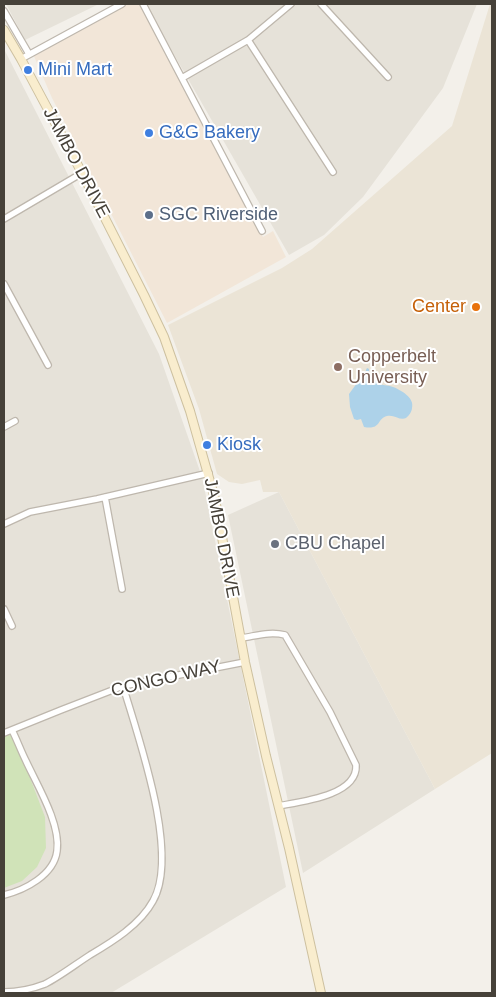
<!DOCTYPE html>
<html>
<head>
<meta charset="utf-8">
<style>
	body { margin:0 }
	#map { position:relative; width:496px; height:997px; overflow:hidden; background:#f3f0ea; font-family:Arial,sans-serif }
	canvas { display:block }
	.frame { position:absolute; inset:0; border:5px solid #464139; pointer-events:none }
</style>
</head>
<body>
<div id="map">
<canvas width="496" height="997"></canvas>
<div class="frame"></div>
</div>
<script>
const g = document.querySelector('canvas').getContext('2d');
g.lineJoin = 'round';
function paint(path, color) { g.fillStyle = color; g.fill(path, 'evenodd'); }
function strokePath(path, color, width, dash) { g.strokeStyle = color; g.lineWidth = width; g.lineCap = dash ? 'butt' : 'round'; g.setLineDash(dash || []); g.stroke(path); }
function label(font, color, halo, rows, align = 'center') {
  g.font = font + ' Arial,sans-serif'; g.lineWidth = 4; g.setLineDash([]); g.textBaseline = 'middle'; g.strokeStyle = halo; g.fillStyle = color; for (const [text, x, y, turn = 0] of rows) {
    g.save(); g.translate(x, y); g.rotate((+turn || 0) * Math.PI / 180); g.textAlign = isNaN(turn) ? turn : align; if (halo) g.strokeText(text, 0, 0); g.fillText(text, 0, 0); g.restore();
  }
}
const residential = new Path2D(`
	M6,4H99L25,40Z
	M145,4H477L443,88L363,197L324,235L289,255Z
	M4,49L159,354L202,477L286,887L111,993H4Z
	M279,492L435,789L303,873L228,515Z`);
const commercial = new Path2D(`
	M124,4H141L263,237L273,231L286,257L167,323L52,98L33,54Z`);
const education = new Path2D(`
	M490,4H492V753L435,789L279,492H263L260,480L242,484L229,482L217,474L199,409L168,325L282,268L312,249L452,126Z`);
const green = new Path2D(`
	M12,731L45,817L46,848L37,867L22,881L4,888V735Z`);
const water = new Path2D(`
	M367,368L369,369V374L374,377L377,384C382,385 388,385 393,387C401,390 415,398 412,408C412,411 409,416 406,418C400,421 394,414 387,416C376,419 382,430 364,427L361,419L357,420L354,419L350,407L349,394L360,379L365,376L366,370Z`);
const street = new Path2D(`
	M143,4L262,231
	M321,4L388,77
	M4,11L29,54
	M248,40L333,172
	M21,59L122,4
	M182,78L248,40L291,4
	M4,219L82,173
	M4,284L48,365
	M4,427L15,421
	M105,497L122,589
	M4,524L30,512L97,499L209,473
	M4,609L12,626
	M241,638C256,636 270,631 285,635L330,712L356,765C358,796 299,802 278,806
	M4,733L61,710L123,686L245,662
	M4,895C25,890 54,875 57,851C61,824 37,785 26,761C21,751 17,740 12,730
	M4,992C18,992 32,989 45,984C59,977 76,964 90,955C112,942 140,925 153,901C180,854 138,737 123,686`);
const secondary = new Path2D(`
	M4,30L21,59L82,173L144,295L164,337L190,411L215,499L245,662L266,756L289,848L321,993`);
const markers = [
	[28,70,5,"#3f7fe0"],
	[149,133,5,"#3f7fe0"],
	[149,215,5,"#5c6f8a"],
	[476,307,5,"#e8710a"],
	[338,367,5,"#8d6e63"],
	[207,445,5,"#3f7fe0"],
	[275,544,5,"#6b7280"]
];
const shopNames = [
	["Mini Mart",38,70],
	["G&G Bakery",159,133],
	["Kiosk",217,445]
];
const streetNames = [
	["JAMBO DRIVE",76,163,62],
	["JAMBO DRIVE",221,538,79],
	["CONGO WAY",166,679,-13]
];
const serviceNames = [
	["SGC Riverside",159,215]
];
const foodNames = [
	["Center",466,307]
];
const educationNames = [
	["Copperbelt",348,357],
	["University",348,378]
];
const worshipNames = [
	["CBU Chapel",285,544]
];
paint(residential, '#e6e2d9');
paint(commercial, '#f2e6d8');
paint(education, '#ebe4d6');
paint(green, '#d0e3b8');
paint(water, '#add2e9');
strokePath(street, '#beb7ad', 8);
strokePath(secondary, '#cdc09f', 10);
strokePath(street, '#fff', 5.5);
strokePath(secondary, '#f9edce', 8);
for (const [x, y, r, color] of markers) { const dot = new Path2D(); dot.arc(x, y, r, 0, 2 * Math.PI); g.fillStyle = color; g.fill(dot); strokePath(dot, '#fff', 2); }
label('18px', '#366cbe', '#fff', shopNames, 'left');
label('18px', '#464139', '#fff', streetNames);
label('18px', '#4e5e75', '#fff', serviceNames, 'left');
label('18px', '#c56008', '#fff', foodNames, 'right');
label('18px', '#785e54', '#fff', educationNames, 'left');
label('18px', '#5b616d', '#fff', worshipNames, 'left');
</script>
</body>
</html>
